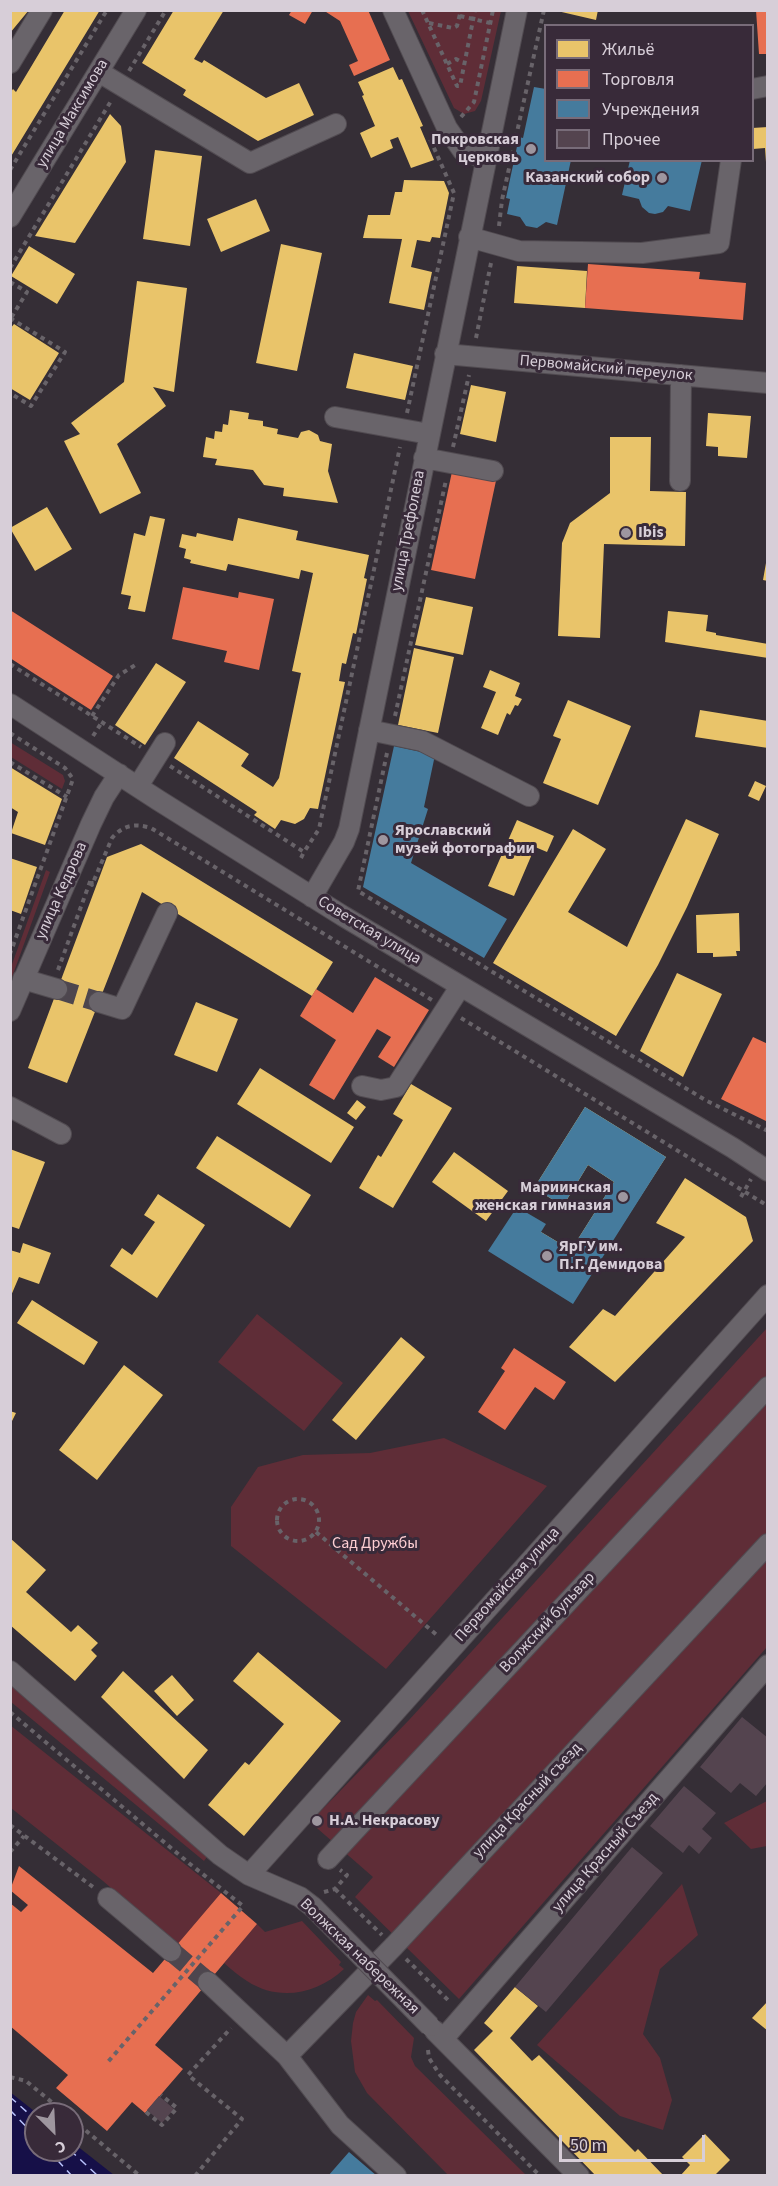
<!DOCTYPE html>
<html>
<head>
<meta charset="utf-8">
<style>
	body { margin:0 }
	#map { position:relative; width:778px; height:2186px; overflow:hidden; background:#352e36; font-family:"Source Sans 3",sans-serif }
	canvas { display:block }
	.frame { position:absolute; inset:0; border:12px solid #d7ced8; pointer-events:none }
	.legend { position:absolute; left:544px; top:24px; width:210px; height:138px; box-sizing:border-box; background:#382a39; border:2px solid #786c79; margin:0; padding:8px 10px; list-style:none; font-size:18px; color:#d7ced8 }
	.legend li { display:flex; align-items:center; gap:12px; height:30px }
	.legend b { width:30px; border:2px solid #786c79 }
	.north { position:absolute; left:24px; top:2102px; width:60px; height:60px; box-sizing:border-box; background:#382a39; border:2px solid #786c79; border-radius:50%; rotate:156deg; font-size:16px; font-weight:700; line-height:24px; text-align:center; color:#d7ced8 }
	.north::after { content:''; display:block; margin:auto; width:21px; height:27px; background:#9e969f; clip-path:polygon(50% 0,100% 100%,50% 72%,0 100%) }
	.scale { position:absolute; left:559px; top:2135px; width:146px; height:27px; box-sizing:border-box; border:3px solid #d7ced8; border-top:0; padding-left:8px; font-size:18px; line-height:21px; white-space:nowrap; color:#d7ced8; -webkit-text-stroke:4px #382a39; paint-order:stroke }
</style>
</head>
<body>
<div id="map">
<canvas width="778" height="2186"></canvas>
<div class="frame"></div>
<ul class="legend">
<li><b style="height:16px;background:#e9c46a"></b>Жильё</li>
<li><b style="height:16px;background:#e76f51"></b>Торговля</li>
<li><b style="height:16px;background:#457b9d"></b>Учреждения</li>
<li><b style="height:16px;background:#54444f"></b>Прочее</li>
</ul>
<div class="north">С</div>
<div class="scale">50 m</div>
</div>
<script>
const g = document.querySelector('canvas').getContext('2d');
g.lineJoin = 'round';
function paint(path, color) { g.fillStyle = color; g.fill(path, 'evenodd'); }
function strokePath(path, color, width, dash) { g.strokeStyle = color; g.lineWidth = width; g.lineCap = dash ? 'butt' : 'round'; g.setLineDash(dash || []); g.stroke(path); }
function label(font, color, halo, rows, align = 'center') {
  g.font = font + ' "Source Sans 3",sans-serif'; g.lineWidth = 6; g.setLineDash([]); g.textBaseline = 'middle'; g.strokeStyle = halo; g.fillStyle = color; for (const [text, x, y, turn = 0] of rows) {
    g.save(); g.translate(x, y); g.rotate((+turn || 0) * Math.PI / 180); g.textAlign = isNaN(turn) ? turn : align; if (halo) g.strokeText(text, 0, 0); g.fillText(text, 0, 0); g.restore();
  }
}
const green = new Path2D(`
	M408,11H501L481,101L475,111L464,114L454,108Z
	M10,742L63,775L65,781L62,789L11,757Z
	M46,870L50,872L11,980V967Z
	M257,1314L343,1383L304,1431L218,1362Z
	M767,1328V1647L459,1999L355,1897L373,1877L310,1822L409,1720Z
	M444,1438L547,1486L386,1669L231,1546V1507L258,1467L303,1455L370,1453Z
	M10,1683L209,1854L204,1861L11,1702Z
	M10,1725L221,1893L177,1945L103,1881L11,1808Z
	M767,1801V1846L751,1849L724,1823Z
	M682,1884L698,1935L660,1969L643,2034L660,2058L672,2100L663,2130L620,2116L537,2045Z
	M302,1921L341,1962L339,1965L344,1969C317,1994 279,2002 247,1981C239,1976 231,1969 224,1963L257,1924L265,1932Z
	M368,1995L375,2001L377,2000L414,2038L411,2057L415,2066L526,2175H448L367,2093L355,2072L351,2041L353,2023L356,2012Z`);
const water = new Path2D(`
	M10,2092L38,2114H36V2150H72V2142L114,2175H11Z`);
const homes = new Path2D(`
	M10,10H29L10,33Z
	M65,10H100L10,158V93L13,89L16,92Z
	M174,10H224L194,59L202,63L204,60L266,98L299,83L314,115L258,141L183,95L186,90L142,63Z
	M553,10H598L596,20Z
	M393,67L399,80L402,79L423,126L420,127L434,160L411,168L398,137L390,140L393,148L371,158L360,133L375,126L362,96L364,95L358,82Z
	M110,114L121,126L126,162L75,243L35,236Z
	M768,127V162H766L765,148L753,149L752,128Z
	M155,150L202,156L190,246L143,239Z
	M404,180L444,181L449,193L440,238L432,237L430,242L417,240L411,267L432,272L424,310L389,303L402,239L363,238L368,215H390L395,192H402Z
	M256,199L270,231L221,252L207,219Z
	M281,244L322,253L297,371L256,363Z
	M29,246L75,274L57,304L11,276Z
	M517,266L587,271L585,308L514,303Z
	M137,281L187,288L174,392L153,387L166,406L117,444L141,493L100,514L64,441L80,434L71,423L124,382Z
	M14,324L59,353L30,400L10,388V329Z
	M354,353L413,366L405,400L346,388Z
	M471,385L506,392L496,442L460,434Z
	M230,410L249,413L248,419L263,421V426L278,429L277,434L298,438L301,432L309,430L318,435L320,441L332,444L328,471L338,503L283,496L284,488L264,485L253,470L215,465L217,459L203,457L206,437L214,439L215,431L222,432L223,424L228,425Z
	M708,413L751,416L747,458L718,456V447L706,446Z
	M610,437H651L650,491L686,492L685,546L604,544L600,638L558,636L562,543L570,523L610,493Z
	M47,507L72,549L35,571L10,528Z
	M150,516L165,519L145,612L128,609L131,596L121,594L134,533L145,536Z
	M238,518L298,531L296,540L369,555L364,578L367,579L356,634L353,633L346,664L342,663L339,681L345,682L318,809L310,808L304,819L295,824L281,820L275,829L254,815L257,812L174,758L198,721L249,754L241,766L273,787L279,778L301,673L292,671L313,573L301,570L299,579L228,564L226,571L190,563L191,560L184,558L186,549L179,547L182,534L196,537L197,533L233,541Z
	M766,563H768V581L763,580Z
	M426,597L473,607L463,655L415,645Z
	M668,611L708,615L706,631L716,633V635L768,644V658L665,642Z
	M414,648L454,657L438,733L398,725Z
	M156,663L186,682L145,745L115,725Z
	M490,670L520,683L515,696L522,699L518,706L515,705L510,715L507,713L498,735L481,728L496,692L483,687Z
	M568,700L631,726L598,805L543,783L561,739L553,736Z
	M700,710L768,721V748L695,737Z
	M10,767L62,799L45,845L11,833L18,812L10,807Z
	M755,781L766,786L759,801L748,796Z
	M686,819L719,834L687,907L658,965L616,1036L493,963L573,829L606,849L568,912L627,947Z
	M517,820L554,836L547,852L535,847L514,896L488,886Z
	M141,844L333,962L312,996L142,892L67,1083L28,1068L107,857Z
	M10,858L37,867L21,914L10,910Z
	M739,913L740,951H736L737,956L713,957V953H697L696,915Z
	M677,973L722,994L683,1077L640,1051Z
	M196,1002L238,1019L217,1072L174,1055Z
	M260,1068L354,1127L331,1163L237,1104Z
	M411,1084L452,1108L393,1208L359,1188L378,1155L381,1157L403,1120L393,1114Z
	M357,1100L366,1107L356,1120L347,1113Z
	M585,1107L666,1157L597,1264L571,1250L614,1182L588,1165L563,1206L534,1188Z
	M217,1136L311,1195L290,1228L196,1168Z
	M10,1149L45,1162L19,1229L10,1226Z
	M454,1152L508,1191L486,1221L432,1182Z
	M685,1178L746,1217L753,1241L615,1382L569,1347L603,1309L615,1316L685,1237L656,1223Z
	M158,1194L205,1225L157,1298L110,1266L122,1248L132,1255L155,1222L144,1215Z
	M541,1232L571,1250L563,1262L535,1245Z
	M23,1243L51,1253L39,1284L19,1277L10,1298V1250L20,1253Z
	M32,1300L98,1342L84,1365L17,1323Z
	M401,1337L425,1357L356,1440L332,1420Z
	M124,1365L163,1395L97,1480L59,1450Z
	M10,1411L16,1413L10,1425Z
	M10,1538L46,1570L26,1592L71,1632L78,1625L98,1643L91,1650L97,1656L75,1681L10,1625Z
	M258,1652L341,1721L244,1836L208,1805L245,1762L249,1765L284,1724L233,1681Z
	M123,1671L208,1750L184,1779L101,1697Z
	M172,1675L194,1700L177,1716L154,1691Z
	M515,1987L538,2006L510,2038L532,2061L539,2055L635,2152L638,2149L664,2176H596L474,2050L493,2031L484,2023Z
	M768,2001V2031L752,2018Z
	M705,2134L730,2160L714,2176H680L690,2165L682,2157Z`);
const shops = new Path2D(`
	M292,10H313L305,24L289,15Z
	M323,10H368L390,60L354,76L349,65L358,61L340,21Z
	M756,10H768V54H759Z
	M588,264L700,272L699,279L746,283L743,320L585,308Z
	M453,467L497,476L475,579L431,570Z
	M183,587L238,598L239,592L274,599L259,670L224,662L227,651L172,639Z
	M10,610L113,676L91,710L10,658Z
	M375,977L429,1010L394,1067L378,1057L391,1037L377,1029L334,1100L309,1085L336,1040L300,1016L316,989L353,1013Z
	M753,1037L768,1044V1122L721,1099Z
	M514,1348L566,1382L554,1400L535,1387L505,1430L478,1412L505,1371L501,1368Z
	M19,1866L153,1973L221,1893L257,1924L155,2045L183,2069L145,2113L132,2102L107,2131L56,2088L68,2075L10,2026V1903L21,1912L28,1905L10,1890Z`);
const public = new Path2D(`
	M534,87L546,89V160H571L557,225L546,222L537,228L526,226L520,217L507,214L510,199L506,198L519,137L523,138Z
	M630,160H702L690,211L668,206L663,212L655,214L649,213L642,207L639,199L622,195Z
	M394,746L435,755L424,807L428,809L411,863L507,919L484,958L363,887Z
	M585,1107L666,1157L573,1304L488,1251L517,1207L546,1224L541,1232L571,1250L614,1182L588,1165L563,1206L534,1188Z
	M349,2152L377,2176H328Z`);
const ferry = new Path2D(`
	M10,2097L36,2120
	M10,2110L36,2137
	M48,2150L72,2176
	M70,2150L98,2176`);
const building = new Path2D(`
	M742,1717L768,1738V1782L756,1796L740,1783L731,1793L700,1767Z
	M684,1786L716,1813L702,1829L712,1838L699,1854L689,1845L683,1853L650,1826Z
	M632,1847L663,1873L546,2012L515,1987Z
	M159,2096L174,2109L162,2123L147,2110Z`);
const minorTunnel = new Path2D(`
	M57,989L99,1002
	M171,1951L208,1982`);
const path = new Path2D(`
	M422,10L457,86H460L475,10
	M460,16L490,23
	M429,23L453,28L457,26L461,10
	M447,64L456,59L464,63
	M129,71L166,10
	M461,117L474,102L493,10
	M10,170L107,10
	M499,226L502,200L544,10
	M10,268L111,101
	M10,282L27,292L11,318
	M10,318L65,352L31,406L10,393
	M476,338L491,263
	M407,413L454,193L430,139
	M453,447L469,375
	M10,664L141,747
	M92,716L119,675L137,664
	M395,716L446,480
	M10,733L65,768L73,779L10,954
	M93,736L102,722
	M387,753L358,891L707,1101L768,1131
	M10,762L67,797
	M170,766L304,852L319,829L400,447
	M301,858L304,852
	M58,970L91,879L92,885L112,838C123,825 135,823 151,828L432,1000
	M461,1018L768,1206
	M741,1197L751,1179
	M277 1520a21 21 0 1 1 42 0a21 21 0 1 1-42 0Z
	M316,1532L438,1636
	M10,1712L190,1864L243,1906L107,2063
	M10,1825L93,1887
	M10,1852L24,1836
	M335,1889L382,1935
	M324,1892L335,1889L347,1875L340,1870
	M406,1959L450,2002
	M428,2050L429,2058L440,2075L540,2176
	M10,2077L26,2081L66,2114
	M146,2112L162,2125L177,2108L161,2095
	M72,2119L140,2176
	M195,2176L242,2119L188,2075L231,2028`);
const minor = new Path2D(`
	M393,10L447,128L463,151L485,158
	M10,63L42,10
	M99,72L250,163L336,124
	M752,89L768,86
	M10,217L136,10
	M469,237L519,251L642,253L719,243L731,160
	M445,354L768,383
	M335,417L429,434
	M424,458L493,471
	M680,481L681,375
	M10,704L158,800L343,916L733,1148L768,1171
	M369,730L422,741L529,796
	M138,786L165,743
	M312,897L344,842L349,829L517,10
	M23,979L57,989
	M99,1002L122,1009L167,913
	M10,1011L91,824L104,797L119,774
	M362,1086L381,1090L396,1087L460,987
	M10,1107L61,1134
	M10,1671L220,1855L249,1875L300,1897L313,1907
	M328,1859L768,1387
	M249,1875L768,1295
	M108,1898L171,1951
	M208,1982L287,2056L340,2125L396,2176
	M435,2031L579,2176
	M443,2039L768,1665
	M287,2056L394,1946L768,1544`);
const minorBridge = new Path2D(`
	M313,1907L430,2026`);
const markers = [
	[531,149,6,"#9e969f"],
	[662,178,6,"#9e969f"],
	[626,533,6,"#9e969f"],
	[383,840,6,"#9e969f"],
	[623,1197,6,"#9e969f"],
	[547,1256,6,"#9e969f"],
	[317,1821,6,"#9e969f"]
];
const streetNames = [
	["улица Максимова",73,114,-59],
	["Первомайский переулок",606,369,5],
	["улица Трефолева",409,531,-79],
	["улица Кедрова",62,891,-66],
	["Советская улица",369,931,31],
	["Первомайская улица",508,1585,-48],
	["Волжский бульвар",548,1623,-47],
	["улица Красный съезд",528,1801,-47],
	["улица Красный Съезд",606,1853,-49],
	["Волжская набережная",359,1957,44]
];
const poiNames = [
	["Покровская",519,140,"right"],
	["церковь",519,158,"right"],
	["Казанский собор",650,178,"right"],
	["Ibis",638,533],
	["Ярославский",395,831],
	["музей фотографии",395,849],
	["Мариинская",611,1188,"right"],
	["женская гимназия",611,1206,"right"],
	["ЯрГУ им.",559,1247],
	["П.Г. Демидова",559,1265],
	["Н.А. Некрасову",329,1821]
];
const parkNames = [
	["Сад Дружбы",375,1544]
];
paint(green, '#5f2d37');
paint(water, '#161048');
paint(homes, '#e9c46a');
paint(shops, '#e76f51');
paint(public, '#457b9d');
strokePath(ferry, '#bac4fe', 1.5, [8, 6]);
paint(building, '#54444f');
strokePath(minorTunnel, '#4d464e', 20, [20, 10]);
strokePath(minor, '#514b51', 22);
strokePath(path, '#686369', 4, [4.5, 4.5]);
strokePath(minor, '#69646a', 20);
strokePath(minorBridge, '#514b51', 22, []);
strokePath(minorBridge, '#69646a', 20);
for (const [x, y, r, color] of markers) { const dot = new Path2D(); dot.arc(x, y, r, 0, 2 * Math.PI); g.fillStyle = color; g.fill(dot); strokePath(dot, '#382a39', 2); }
label('16px', '#d7ced8', '#382a39', streetNames);
label('bold 16px', '#d7ced8', '#382a39', poiNames, 'left');
label('16px', '#feced3', '#382a39', parkNames);
</script>
</body>
</html>
